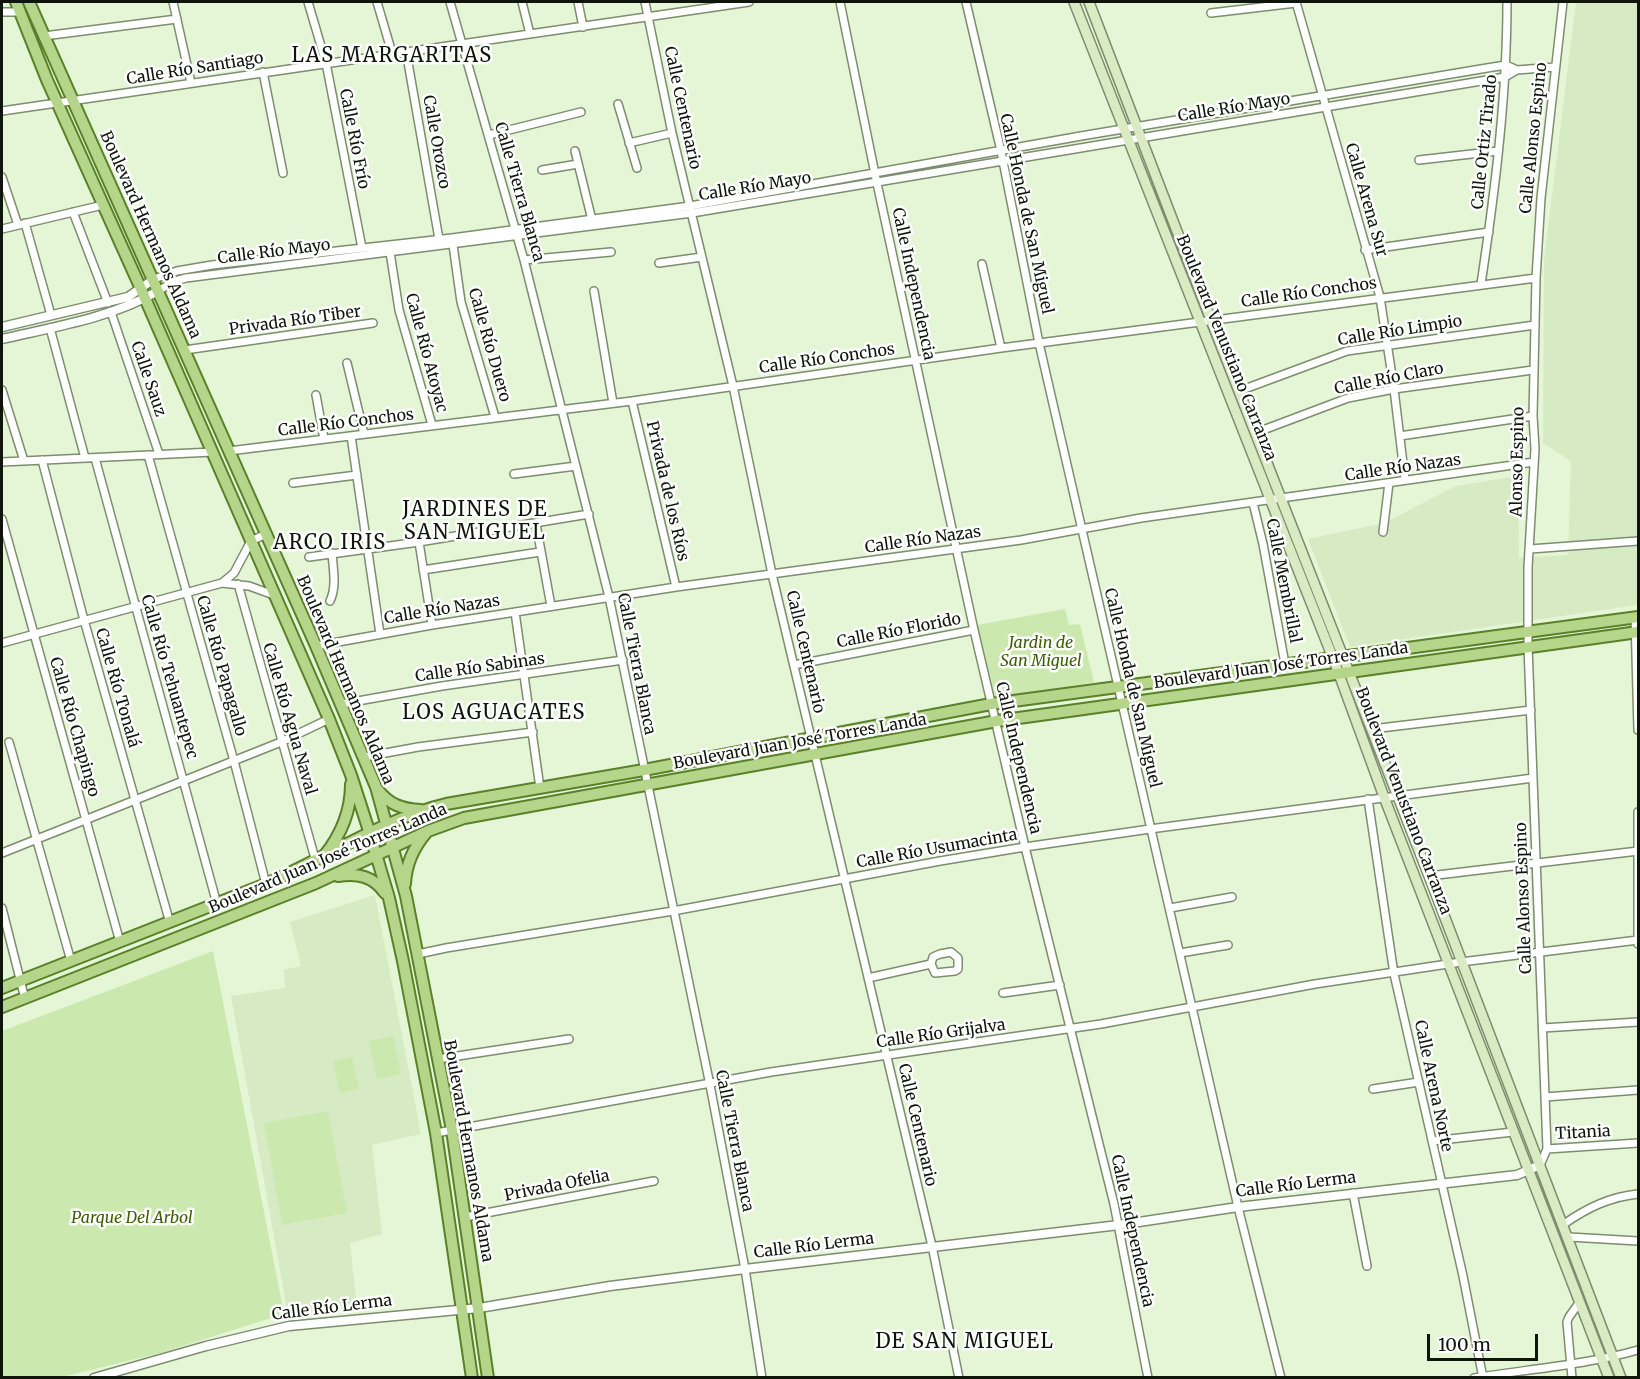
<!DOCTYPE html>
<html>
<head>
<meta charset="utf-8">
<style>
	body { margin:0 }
	#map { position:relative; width:1640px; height:1379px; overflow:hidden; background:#e4f6d5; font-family:Merriweather,serif }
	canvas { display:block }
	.frame { position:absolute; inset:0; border:3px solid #0f150a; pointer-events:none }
	.scale { position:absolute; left:1427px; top:1334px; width:111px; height:27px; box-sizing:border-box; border:3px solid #0f150a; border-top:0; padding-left:8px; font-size:18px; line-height:21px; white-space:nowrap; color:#0f150a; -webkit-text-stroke:4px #fff; paint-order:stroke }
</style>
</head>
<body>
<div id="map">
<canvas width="1640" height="1379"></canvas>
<div class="frame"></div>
<div class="scale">100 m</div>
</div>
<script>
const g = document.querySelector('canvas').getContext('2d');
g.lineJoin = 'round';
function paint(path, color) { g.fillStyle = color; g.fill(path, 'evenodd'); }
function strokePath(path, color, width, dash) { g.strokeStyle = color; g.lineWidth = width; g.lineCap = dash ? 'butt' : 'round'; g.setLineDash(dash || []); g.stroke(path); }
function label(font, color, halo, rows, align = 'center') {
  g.font = font + ' Merriweather,serif'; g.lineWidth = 5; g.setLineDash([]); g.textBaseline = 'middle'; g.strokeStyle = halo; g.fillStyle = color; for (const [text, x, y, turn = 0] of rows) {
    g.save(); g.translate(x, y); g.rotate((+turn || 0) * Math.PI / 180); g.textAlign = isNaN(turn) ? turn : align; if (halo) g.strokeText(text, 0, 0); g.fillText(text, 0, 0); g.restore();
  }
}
const built = new Path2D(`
	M1576,2H1638V605L1350,647L1308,539L1384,523L1456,486L1518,476L1519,558L1568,555L1571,461L1543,443L1544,260Z
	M375,895L421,1134L372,1145L382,1234L350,1243L357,1308L288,1315L231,996L285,988L284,970L301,966L290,922Z`);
const green = new Path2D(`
	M1065,609L1069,625L1080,624L1094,682L996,699L977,625Z
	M213,951L284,1314L160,1353L62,1377H2V1031Z
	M393,1036L401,1074L377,1079L369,1041Z
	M352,1057L359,1089L340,1093L333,1061Z
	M328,1111L347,1213L282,1225L264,1123Z`);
const minor = new Path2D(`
	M173,2L191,83
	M308,2L326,63L362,248
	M377,2L392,53
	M450,2L524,260L609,597L710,1085L745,1269L762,1378
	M522,2L530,34
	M578,2L583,27
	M645,2L672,133L733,386L772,574L932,1246L959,1378
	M840,2L875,174L974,630L1025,847L1114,1204L1148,1378
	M966,2L1001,151L1039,343L1068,469L1238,1207L1281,1378
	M1296,2L1380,297L1394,389L1405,480
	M2,12H20
	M1211,13L1296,3
	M44,36L177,19
	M406,51L439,239
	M263,72L283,173
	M618,104L637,168
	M2,111L749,2
	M489,135L581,112
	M629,143L672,133
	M575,151L592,220
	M1419,160L1498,151
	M542,170L578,164
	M2,177L18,225
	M73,212L108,303
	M25,223L51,315
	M2,229L103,205
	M453,245L461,302L495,417
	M1365,250L1489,232
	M390,252L399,310L432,425
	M524,260L611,252
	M659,263L702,257
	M982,264L1001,348
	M154,279L177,271L212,265L452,238L690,206L1081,136L1487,68L1506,65L1517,70L1555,67
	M1481,284C1495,191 1507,96 1507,2
	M158,291L175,281L186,278L692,213L1505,77L1517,70
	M594,291L613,403
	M111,312L159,454
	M50,328L85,458
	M185,350L373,323
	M347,363L364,434
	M2,390L24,461
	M1239,391L1347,351L1535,325
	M316,395L324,439
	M632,401L676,587
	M1255,433L1348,398L1394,389L1533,370
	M351,436L380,634
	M1400,436L1533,416
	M229,451L632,401L1001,348L1536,278
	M148,455L234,761L266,884
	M95,458L217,904
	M42,460L84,620L170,923
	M2,462L213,452
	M514,474L576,466
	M293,483L357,475
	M1253,503L1263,544L1285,664
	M2,519L120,942
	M536,524L551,606
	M1383,532L1389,483
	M419,542L432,625
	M1530,549L1638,541
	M309,557L419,542L589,514
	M423,570L540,552
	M222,583L234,573L251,541L266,534
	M238,584L316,862
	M330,601C337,586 333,569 332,553
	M515,612L540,788
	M1635,617L1638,730
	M2,643L222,583L249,586L274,595
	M316,646L432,625L676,587L1021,540L1141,518L1534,462
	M794,665L974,630
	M341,704L442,686L623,660
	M1372,729L1531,710
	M9,742L71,961
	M364,757L418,747L533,732
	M1368,799L1394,974L1463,1276L1483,1378
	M1638,812V944
	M2,853L281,742L329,719
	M1429,876L1638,851
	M2,908L25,999
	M1170,908L1232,897
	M951,952L958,958V969L955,971L935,973L931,964L933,957L940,954Z
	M1180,953L1228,945
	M418,954L446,948L673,911L940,861L1025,847L1150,829L1533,778
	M868,978L931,964
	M1003,993L1060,985
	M1543,1028L1638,1022
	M438,1059L569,1039
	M1373,1089L1419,1082
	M1545,1097L1638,1090
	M436,1133L771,1072L1101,1024L1315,984L1461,962L1638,940
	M1432,1141L1513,1132
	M1547,1149L1638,1143
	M1540,1165L1547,1149L1528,646V567L1535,449L1533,416L1536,278L1541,198L1563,2
	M1353,1193L1367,1266
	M465,1217L654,1181
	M1564,1224C1587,1208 1609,1197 1638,1194
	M1569,1237L1638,1241
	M1474,1378C1529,1369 1585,1365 1638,1350
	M1572,1378L1567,1322L1569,1317L1579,1303`);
const tertiary = new Path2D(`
	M2,327L128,297L154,279
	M2,339C54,327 111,318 158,291
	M94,1378L206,1346L289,1326L479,1308L610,1286L745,1269L1119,1225L1238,1207L1517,1175L1540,1165`);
const secondary = new Path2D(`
	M1074,2L1336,666L1384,797L1609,1378
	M1089,2L1211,320L1429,876L1621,1378`);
const primary = new Path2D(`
	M16,2L47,80L141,289L329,719L351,775L370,834L389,898L403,961L436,1133L472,1378
	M29,2L316,646L376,787L406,896L452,1130L488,1378
	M378,790C390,805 402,809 421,810
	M324,856C341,835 351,810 351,784
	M338,876C358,873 373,876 385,893
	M405,884C406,864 414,847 426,833
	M2,988L266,884C323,859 386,818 446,804L644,770L991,704L1638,617
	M2,1007L316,883L428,831L464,818L997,721L1638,632`);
const streetNames = [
	["Calle Río Santiago",195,69,-9],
	["Calle Centenario",682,108,78],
	["Calle Río Mayo",1234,108,-9],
	["Calle Alonso Espino",1534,138,-84],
	["Calle Río Frío",354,139,79],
	["Calle Orozco",436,142,80],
	["Calle Ortiz Tirado",1485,142,-84],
	["Calle Río Mayo",755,187,-9],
	["Calle Tierra Blanca",519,192,74],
	["Calle Arena Sur",1366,200,74],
	["Calle Honda de San Miguel",1026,214,78],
	["Boulevard Hermanos Aldama",150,235,66],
	["Calle Río Mayo",274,252,-7],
	["Calle Independencia",913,284,78],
	["Calle Río Conchos",1309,293,-8],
	["Privada Río Tiber",295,321,-8],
	["Calle Río Limpio",1400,331,-9],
	["Calle Río Duero",489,345,74],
	["Boulevard Venustiano Carranza",1226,348,68],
	["Calle Río Atoyac",426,353,75],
	["Calle Río Conchos",827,359,-8],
	["Calle Sauz",148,379,71],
	["Calle Río Claro",1389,379,-11],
	["Calle Río Conchos",346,423,-7],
	["Alonso Espino",1518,462,-89],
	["Calle Río Nazas",1403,468,-8],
	["Privada de los Ríos",667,491,77],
	["Calle Río Nazas",923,540,-8],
	["Calle Membrillal",1283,581,79],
	["Calle Río Nazas",442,610,-9],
	["Calle Río Florido",899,631,-11],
	["Calle Centenario",805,652,77],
	["Calle Tierra Blanca",636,664,79],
	["Calle Río Papagallo",221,666,74],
	["Boulevard Juan José Torres Landa",1281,666,-8],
	["Calle Río Sabinas",480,668,-8],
	["Calle Río Tehuantepec",169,677,74],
	["Boulevard Hermanos Aldama",345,680,67],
	["Calle Río Tonalá",117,688,74],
	["Calle Honda de San Miguel",1132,688,77],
	["Calle Río Agua Naval",289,719,74],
	["Calle Río Chapingo",74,727,74],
	["Boulevard Juan José Torres Landa",800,742,-10],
	["Calle Independencia",1018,758,77],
	["Boulevard Venustiano Carranza",1403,801,69],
	["Calle Río Usumacinta",937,849,-10],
	["Boulevard Juan José Torres Landa",328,859,-23],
	["Calle Alonso Espino",1524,898,-92],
	["Calle Río Grijalva",941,1034,-8],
	["Calle Arena Norte",1433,1086,78],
	["Calle Centenario",917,1125,77],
	["Titania",1583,1133,-3],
	["Calle Tierra Blanca",734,1141,79],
	["Boulevard Hermanos Aldama",468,1151,80],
	["Calle Río Lerma",1296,1185,-7],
	["Privada Ofelia",557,1186,-11],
	["Calle Independencia",1132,1231,78],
	["Calle Río Lerma",814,1246,-7],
	["Calle Río Lerma",332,1308,-7]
];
const parkNames = [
	["Jardin de",1041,643],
	["San Miguel",1041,661],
	["Parque Del Arbol",132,1218]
];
const quarterNames = [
	["LAS MARGARITAS",392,56],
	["JARDINES DE",475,510],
	["SAN MIGUEL",475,533],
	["ARCO IRIS",330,543],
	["LOS AGUACATES",494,713],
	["DE SAN MIGUEL",965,1342]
];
paint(built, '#d6ebc3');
paint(green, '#cbe9af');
strokePath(minor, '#7d8d6f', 10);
strokePath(tertiary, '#7d8d6f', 11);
strokePath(secondary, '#7d8d6f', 12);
strokePath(primary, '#5a812a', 14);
strokePath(minor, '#fff', 7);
strokePath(tertiary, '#fff', 8);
strokePath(secondary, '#daebc4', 9);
strokePath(primary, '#b5d68a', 10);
label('16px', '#0f150a', '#fff', streetNames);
label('italic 16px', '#3c5e03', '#fff', parkNames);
g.letterSpacing = '1.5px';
label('20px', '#0f150a', '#fff', quarterNames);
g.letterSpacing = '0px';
</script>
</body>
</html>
